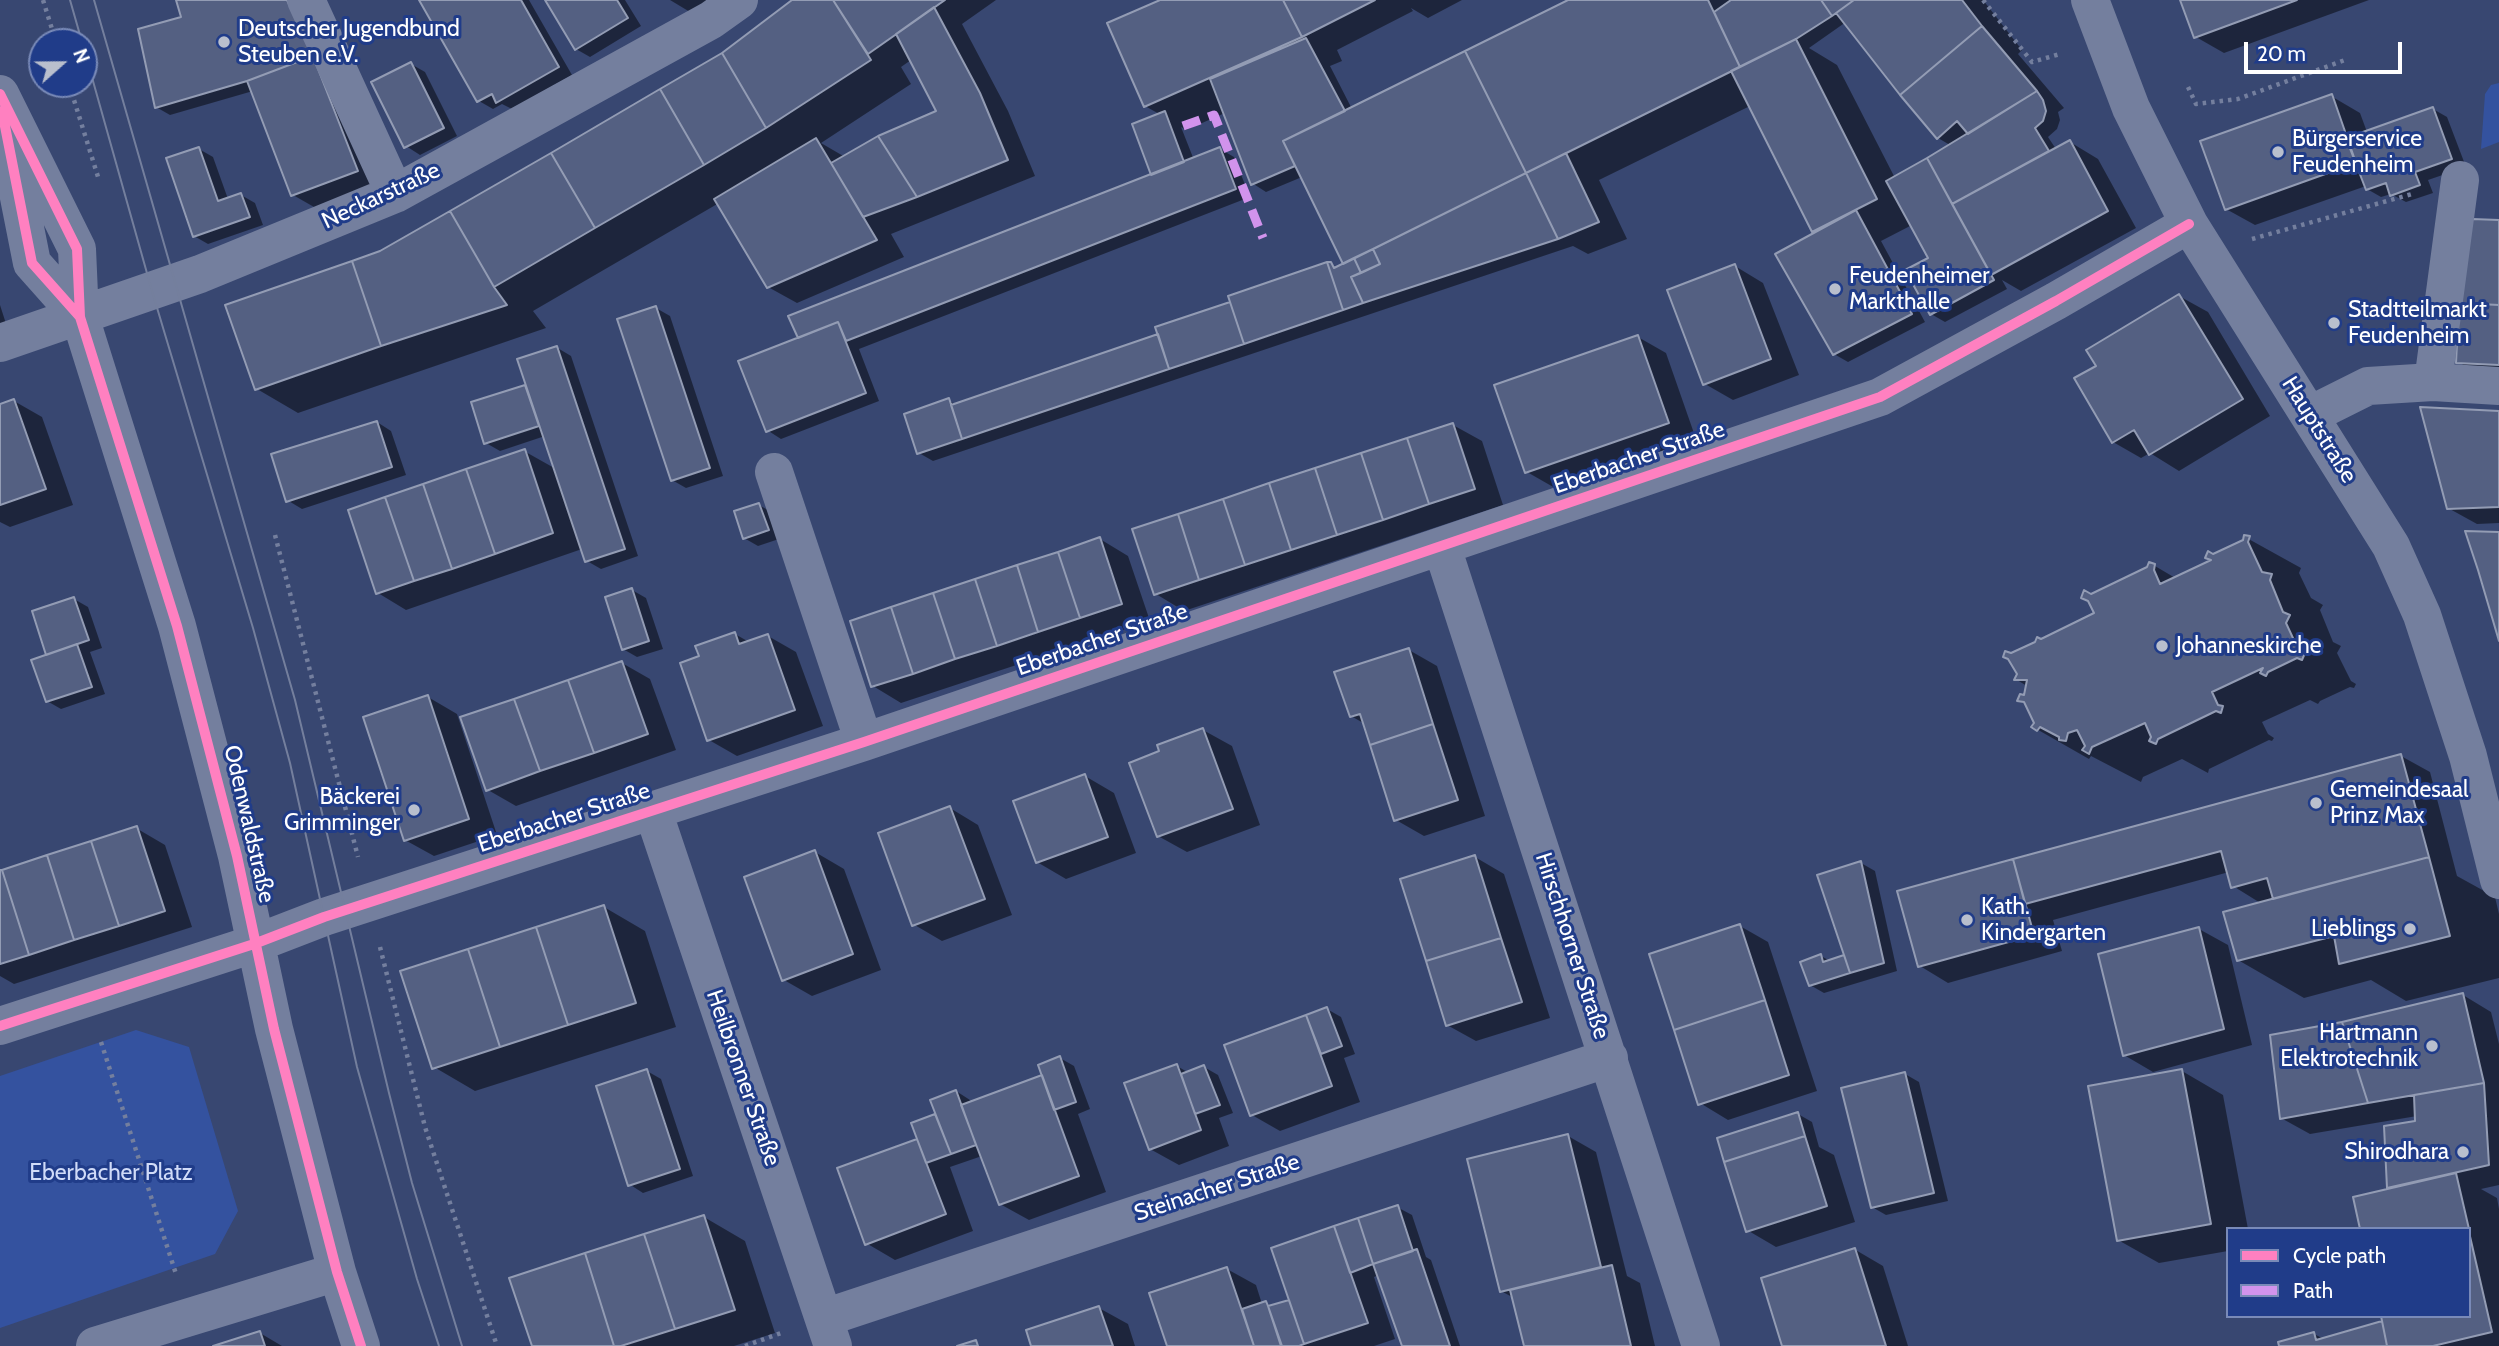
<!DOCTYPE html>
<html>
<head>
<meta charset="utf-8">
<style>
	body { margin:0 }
	#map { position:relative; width:2499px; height:1346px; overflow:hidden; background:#384771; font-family:Cabin,sans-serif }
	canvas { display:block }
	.legend { position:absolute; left:2226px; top:1227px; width:245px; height:91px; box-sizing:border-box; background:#203c89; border:2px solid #798ab8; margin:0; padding:9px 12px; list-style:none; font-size:21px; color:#fff }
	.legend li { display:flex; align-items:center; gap:14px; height:35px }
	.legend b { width:35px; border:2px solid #798ab8 }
	.north { position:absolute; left:28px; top:28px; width:70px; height:70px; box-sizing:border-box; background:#203c89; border:2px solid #798ab8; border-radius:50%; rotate:69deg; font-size:19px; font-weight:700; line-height:28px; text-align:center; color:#fff }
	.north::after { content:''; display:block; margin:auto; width:24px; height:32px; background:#b9bfcd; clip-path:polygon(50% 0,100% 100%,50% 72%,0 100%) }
	.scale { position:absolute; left:2244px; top:42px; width:158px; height:32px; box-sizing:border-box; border:4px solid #fff; border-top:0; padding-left:9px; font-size:21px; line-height:24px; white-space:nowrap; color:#fff; -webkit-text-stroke:5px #203c89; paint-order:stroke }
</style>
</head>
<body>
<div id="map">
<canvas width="2499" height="1346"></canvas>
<ul class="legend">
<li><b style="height:9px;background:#ff80c0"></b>Cycle path</li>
<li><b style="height:9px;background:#d193ec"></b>Path</li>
</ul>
<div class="north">N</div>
<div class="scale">20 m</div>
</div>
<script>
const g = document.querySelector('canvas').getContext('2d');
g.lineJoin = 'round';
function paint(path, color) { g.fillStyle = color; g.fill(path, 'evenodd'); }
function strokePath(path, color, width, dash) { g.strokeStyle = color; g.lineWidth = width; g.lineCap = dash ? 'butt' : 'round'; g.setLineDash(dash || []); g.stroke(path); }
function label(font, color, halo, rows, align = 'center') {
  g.font = font + ' Cabin,sans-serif'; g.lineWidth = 6; g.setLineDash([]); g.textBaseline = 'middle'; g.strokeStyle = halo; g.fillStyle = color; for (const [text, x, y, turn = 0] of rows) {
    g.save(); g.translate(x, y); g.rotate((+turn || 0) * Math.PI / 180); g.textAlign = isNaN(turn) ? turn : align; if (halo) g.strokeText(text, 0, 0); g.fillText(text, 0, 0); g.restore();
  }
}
const green = new Path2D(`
	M2499,83V142L2481,149L2485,94L2491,85Z
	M136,1030L189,1047L238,1211L215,1254L0,1328V1076Z`);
const shadow = new Path2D(`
	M178,0H296L385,187L321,211L293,195L253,91L170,115L156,107L183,19Z
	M421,0H529L572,75L512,109L502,104L493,109L479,101Z
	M547,0H625L641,26L590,57L576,49Z
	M670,0H729L700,18Z
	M795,0H996L962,24L1008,111L1035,176L891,234L904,257L797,303L768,287L719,203L533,311L546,328L298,413L257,389ZM911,60L939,112L845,157L821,143L911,84L901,67Z
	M1164,0H1462L1428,18L1411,8L1413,11L1337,50L1342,61L1330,66L1352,109L1572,0H1983L2022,50L2018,54L2064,108L2058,112L2060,120L2057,129L2048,137L2056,149L2070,142L2098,159L2136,228L2021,291L2002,280L2007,289L1945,322L1931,314L1930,259L1912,225L1881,241L1925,322L1848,362L1834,354L1817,233L1814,231L1750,106L1599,180L1627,239L1588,254L1573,246L933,461L919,453L948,400L956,405L1160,335L1232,303L1331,264L1338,268L1345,264L1302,177L1266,192L1252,183L1225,113L1186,130L1181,127L1194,160L1220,149L1234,157L1250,197L859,349L879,401L781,439L767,430L800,339L1153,176L1161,115L1145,106ZM1846,22L1938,138L1950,145L1895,178L1837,65L1809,48Z
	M2182,0H2369L2224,53L2196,37Z
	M411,64L425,72L457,136L420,155L406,146Z
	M2331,96L2360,113L2367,132L2433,109L2447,117L2466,167L2428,180L2433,193L2406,202L2391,194L2381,197L2367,189L2366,186L2255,225L2226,209Z
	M199,149L213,157L228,199L241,195L255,203L263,225L208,244L194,236Z
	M2499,222V379L2487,378L2458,362Z
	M1735,266L1763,283L1799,375L1733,400L1705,384Z
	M2179,296L2208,312L2270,416L2179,471L2150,453L2141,458L2113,442L2098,366Z
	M0,305L9,333L0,335Z
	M656,308L670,316L723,476L686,488L672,480Z
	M1638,337L1666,353L1696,439L1555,488L1527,472Z
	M556,347L571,356L638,556L601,569L587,561L582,549L406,610L378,593L524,451L556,469L545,436L500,451L486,443L473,403L528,386Z
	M14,401L42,417L73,505L10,527L0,522V405Z
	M2499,413V523L2477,524L2448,508Z
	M377,422L391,431L406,475L302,509L287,500Z
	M1453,425L1482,441L1503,505L1184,611L1156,594Z
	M759,505L773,513L782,538L758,546L744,538Z
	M2245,537L2301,568L2299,573L2311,598L2323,605L2320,610L2333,642L2341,646L2337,653L2351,681L2356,684L2354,688L2350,687L2320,701L2318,704L2310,700L2262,722L2268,734L2274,738L2272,741L2269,740L2209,769L2208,773L2182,759L2143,777L2141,782L2091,756L2089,759L2033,727L2036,723L2026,703L2020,700L2025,697L2027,686L2017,680L2019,674L2011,655L2096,614L2091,596L2155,566L2177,579L2214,561L2213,555L2244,541Z
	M1100,539L1128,556L1150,621L901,703L873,686Z
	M632,590L646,598L663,649L637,657L623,649Z
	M74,599L88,607L102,648L90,652L105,694L61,709L47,701L48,656Z
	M735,634L749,642L768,636L796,652L823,726L737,756L709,740L702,657Z
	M1409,650L1437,666L1485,816L1424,836L1396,820L1365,724L1351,716Z
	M622,663L650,679L676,750L516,806L488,790Z
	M428,697L457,714L497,835L434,856L405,840Z
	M1203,730L1232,746L1260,825L1187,852L1158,836L1162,752Z
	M2401,756L2430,772L2457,876L2495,897L2499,914V978L2406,1001L2371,980L2304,998L2238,960L2262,904L2233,886L2229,872L2053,920L2062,951L1948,983L1920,966L1900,892Z
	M1085,776L1114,793L1136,853L1066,879L1037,862Z
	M950,808L978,825L1012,915L942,941L913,924Z
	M136,828L165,845L192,927L14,984L0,976V872Z
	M815,852L844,869L881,970L812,996L784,980Z
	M1475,857L1504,874L1550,1018L1476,1041L1447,1025Z
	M1861,863L1875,871L1897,971L1824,993L1810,985L1821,956L1830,961L1846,956Z
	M604,907L645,931L676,1027L475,1091L434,1067Z
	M1740,926L1768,942L1817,1091L1728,1120L1700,1103Z
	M2199,929L2228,945L2252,1045L2153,1072L2124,1055Z
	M2463,995L2491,1012L2499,1044V1185L2481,1189L2497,1198L2499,1209V1346H2281L2314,1334L2324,1339L2384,1323L2469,1316V1229H2362L2392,1189L2389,1187L2417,1122V1116L2310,1134L2281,1118L2343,1023Z
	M1327,1009L1341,1017L1355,1054L1344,1058L1360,1102L1280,1131L1252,1115L1226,1046Z
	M1060,1058L1074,1066L1090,1109L1078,1114L1106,1192L1029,1220L1000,1204L982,1156L950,1167L973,1231L895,1260L866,1243L919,1140L914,1124L938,1115L956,1091L970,1100L971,1103L1044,1076Z
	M1177,1066L1189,1073L1204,1067L1218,1075L1233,1113L1219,1118L1229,1146L1179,1165L1150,1149Z
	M647,1071L661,1079L693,1176L643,1193L629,1184Z
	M2182,1071L2223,1095L2248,1229H2228V1251L2159,1263L2118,1240Z
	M1905,1074L1919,1082L1948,1201L1886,1215L1872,1207Z
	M1798,1114L1812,1122L1819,1147L1834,1155L1855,1222L1776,1247L1747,1230Z
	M1568,1136L1596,1152L1627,1276L1640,1283L1655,1346H1526L1514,1298L1501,1291Z
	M1397,1207L1412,1215L1426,1257L1431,1260L1460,1346H1403L1379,1275L1374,1277L1395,1339L1374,1346H1169L1227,1269L1256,1285L1262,1304L1266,1303L1273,1307L1291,1301Z
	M704,1217L745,1241L775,1333L734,1346H534Z
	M1854,1249L1883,1266L1908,1346H1784Z
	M1099,1308L1128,1324L1135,1346H1033Z
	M260,1333L282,1346H220Z`);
const building = new Path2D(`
	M176,0H287L313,56L247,81L155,108L138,29L181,17Z
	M419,0H521L559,67L496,103L492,94L477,102Z
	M545,0H617L628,18L575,50Z
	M792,0H833L871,60L766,128L722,53Z
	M833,0H945L868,54Z
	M1160,0H1283L1302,37L1144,107L1107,23Z
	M1283,0H1375L1302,37Z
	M1568,0H1708L1740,67L1526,173L1465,51Z
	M1731,0H1821L1832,16L1796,39L1740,67L1714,12Z
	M1821,0H1854L1832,16Z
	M1854,0H1962L1982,26L1900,95L1836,13Z
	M2180,0H2297L2194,38Z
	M934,7L980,93L1008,160L917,197L878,136L936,111L896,34Z
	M1982,26L2037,91L1968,134L1957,121L1937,139L1900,95Z
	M1306,38L1345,111L1283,141L1295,166L1251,185L1210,79Z
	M1796,39L1877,199L1812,232L1731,71Z
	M1465,51L1526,173L1343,264L1283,141Z
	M722,53L766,128L704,165L660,89Z
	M313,56L358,171L291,196L247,81Z
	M411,62L444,128L404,148L371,82Z
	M660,89L704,165L595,228L551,153Z
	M2037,91L2043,100L2046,111L2043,121L2035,128L2049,151L1952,204L1927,158Z
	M2332,94L2356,163L2225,210L2200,141Z
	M2433,107L2452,159L2415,172L2420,185L2390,196L2386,183L2366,190L2346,138Z
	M1165,111L1184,162L1151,175L1132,124Z
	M878,136L917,197L863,217L831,163Z
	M816,138L877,240L767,288L714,199Z
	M2070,140L2108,211L1991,275L1952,204Z
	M199,147L218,201L241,193L250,217L193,237L166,158Z
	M1220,147L1236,189L846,341L838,322L798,338L788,316Z
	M551,153L595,228L494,287L450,211Z
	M1566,153L1599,222L1558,239L1526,173Z
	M1927,158L1994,280L1930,315L1905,270L1928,258L1886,181Z
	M1526,173L1558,239L1363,303L1351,277L1380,264L1373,249Z
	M1856,210L1912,314L1833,355L1775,254Z
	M450,211L494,287L507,305L381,346L352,261L380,251Z
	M2472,219L2499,220V305L2459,303Z
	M1373,249L1380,264L1361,273L1354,258Z
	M1354,258L1361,273L1351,277L1363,303L1343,310L1327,262H1331L1334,268Z
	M352,261L381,346L255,390L225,305Z
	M1327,262L1343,310L1244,344L1228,296Z
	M1735,264L1771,359L1703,385L1667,290Z
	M2179,294L2243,399L2149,455L2134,430L2112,443L2074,378L2096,366L2086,350Z
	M1230,302L1244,344L1169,369L1155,327Z
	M2459,303L2499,305V365L2456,363Z
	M656,306L710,468L671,481L617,319Z
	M838,322L866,393L766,432L738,361Z
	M1158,334L1169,369L962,439L951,405Z
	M1638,335L1669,423L1525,473L1494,385Z
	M557,346L625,549L585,562L517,359Z
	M525,385L539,426L484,444L471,402Z
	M949,398L962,439L917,454L904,414Z
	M14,399L46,489L0,505V404Z
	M2420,407L2499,411V507L2447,509Z
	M377,421L392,467L286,502L271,454Z
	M1453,423L1475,489L1429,504L1407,438Z
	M1407,438L1429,504L1383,520L1361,453Z
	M525,449L553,533L495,554L466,469Z
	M1361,453L1383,520L1337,535L1315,468Z
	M1315,468L1337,535L1291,550L1269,483Z
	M466,469L495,554L452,569L423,484Z
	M1269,483L1291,550L1245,565L1223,499Z
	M423,484L452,569L414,581L385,497Z
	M385,497L414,581L376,594L348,510Z
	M1223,499L1245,565L1199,580L1178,514Z
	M759,503L769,530L743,539L734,511Z
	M1178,514L1199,580L1154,595L1132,529Z
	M2465,531L2499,532V641L2478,570Z
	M2244,535L2250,536L2248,542L2262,572L2272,574L2270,580L2283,612L2290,615L2286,623L2299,651L2305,653L2302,660L2297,658L2268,672L2266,676L2260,673L2263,668L2212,692L2218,705L2223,706L2221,713L2216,711L2158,739L2156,744L2149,741L2151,737L2145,723L2092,747L2089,754L2082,750L2085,746L2077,730L2068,733L2066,741L2059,740V737L2040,727L2037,731L2031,727L2034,723L2024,702L2017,701L2020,694L2024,695L2027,680H2014L2017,674L2008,659L2003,657L2005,651L2011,653L2035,642L2037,637L2041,639L2094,613L2088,601L2081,598L2084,590L2091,594L2147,567L2149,562L2155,564L2154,570L2160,584L2211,560L2205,558L2208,551L2213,554L2243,540Z
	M1100,537L1122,604L1080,618L1058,552Z
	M1058,552L1080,618L1038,632L1017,565Z
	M1017,565L1038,632L997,646L975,579Z
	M975,579L997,646L955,659L933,593Z
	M632,588L649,641L622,650L605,597Z
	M933,593L955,659L913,674L891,607Z
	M74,597L89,640L46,655L32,611Z
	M891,607L913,674L871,687L850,621Z
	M735,632L739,644L768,634L795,710L707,741L680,663L699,656L695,646Z
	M77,644L92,687L46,702L31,660Z
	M1409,648L1433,724L1370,745L1360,714L1350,717L1334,672Z
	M622,661L648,734L594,753L568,680Z
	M568,680L594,753L540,771L514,699Z
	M428,695L469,819L404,841L363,717Z
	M514,699L540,771L486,791L460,717Z
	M1433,724L1458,800L1394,821L1370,745Z
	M1203,728L1233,809L1157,837L1129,763L1159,751L1157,745Z
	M2401,754L2429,857L2273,899L2267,878L2231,888L2221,851L2025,904L2013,859Z
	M1085,774L1108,837L1036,863L1013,801Z
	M950,806L985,899L912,926L878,833Z
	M137,826L165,911L119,926L91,841Z
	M91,841L119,926L74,940L47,855Z
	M815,850L853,954L782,981L744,877Z
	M47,855L74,940L29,955L2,870Z
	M1475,855L1501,938L1426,961L1400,879Z
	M2429,857L2450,936L2339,964L2334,936L2237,961L2223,912Z
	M2013,859L2034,935L1918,967L1897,891Z
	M1861,861L1884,963L1850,973L1817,875Z
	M0,870H2L29,955L0,964Z
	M604,905L636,1003L568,1025L536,927Z
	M1740,924L1765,1000L1674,1030L1649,954Z
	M536,927L568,1025L500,1047L468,949Z
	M2199,927L2224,1029L2123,1056L2098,954Z
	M1501,938L1522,1002L1446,1026L1426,961Z
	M468,949L500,1047L432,1069L400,971Z
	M1821,954L1823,962L1844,955L1850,973L1809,986L1800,962Z
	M2463,993L2484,1083L2368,1103L2342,1022Z
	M1765,1000L1789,1075L1698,1105L1674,1030Z
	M1327,1007L1342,1046L1321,1054L1306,1015Z
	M1306,1015L1332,1086L1250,1116L1224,1045Z
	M2342,1022L2368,1103L2280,1119L2270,1035Z
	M1060,1056L1076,1102L1054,1110L1038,1065Z
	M1177,1064L1201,1130L1149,1150L1124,1083Z
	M1204,1065L1220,1105L1195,1114L1181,1074Z
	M647,1069L680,1169L628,1186L596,1086Z
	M2182,1069L2211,1224L2117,1241L2088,1086Z
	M1905,1072L1934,1193L1871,1208L1841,1088Z
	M1042,1075L1079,1176L999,1205L961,1105Z
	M2484,1083L2489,1165L2387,1188L2384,1126L2415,1121L2414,1095Z
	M956,1090L976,1145L951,1154L930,1100Z
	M1798,1112L1805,1136L1724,1162L1717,1138Z
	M935,1114L951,1154L926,1163L911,1123Z
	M1568,1134L1601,1267L1500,1292L1467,1159Z
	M1805,1136L1827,1206L1746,1232L1724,1162Z
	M917,1139L946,1214L865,1245L837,1168Z
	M2456,1173L2469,1229H2360L2353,1197Z
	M1398,1205L1413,1251L1373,1264L1358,1218Z
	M704,1215L735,1310L675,1329L644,1234Z
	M1358,1218L1373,1264L1350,1273L1334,1226Z
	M1334,1226L1368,1323L1304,1344L1271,1248Z
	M2469,1232L2492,1332L2433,1346H2387L2381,1316H2469Z
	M644,1234L675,1329L621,1346H614L585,1253Z
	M1855,1248L1886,1346H1782L1761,1278Z
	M1417,1249L1450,1346H1402L1373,1264Z
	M585,1253L614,1346H532L509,1278Z
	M1612,1265L1631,1346H1524L1510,1290Z
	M1227,1267L1254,1346H1167L1149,1293Z
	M1289,1300L1304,1344L1299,1346H1282L1268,1306Z
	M1266,1301L1268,1306L1281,1346H1254L1242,1309Z
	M1099,1306L1113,1346H1031L1026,1330Z
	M2382,1321L2387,1346H2279L2278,1342L2314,1332L2316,1340Z
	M260,1331L265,1346H213Z
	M976,1340L978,1346H957Z`);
const path = new Path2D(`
	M43,0L56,42
	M1983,0L2032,62L2060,54
	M69,84L99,180
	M2188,87L2196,104L2238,99L2345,60
	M2252,239L2412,194
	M275,535L358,857
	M380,947L425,1127L497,1346
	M101,1042L176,1274
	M745,1346L781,1333`);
const minor = new Path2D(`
	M306,0L395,194
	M2090,0L2131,108L2189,224L2391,546L2422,615L2468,756L2499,880
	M0,94L77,249L80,317L177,626L237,856L274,1029L337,1272L361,1346
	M7,137L32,263L80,317
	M0,343L200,274L395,194L711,20L739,0
	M2433,382L2460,180
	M2310,415L2368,386L2433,382L2499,386
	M774,472L864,742
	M1442,547L1701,1346
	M653,811L833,1346
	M0,1026L254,944L324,917L864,742L1880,397L2056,301L2189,224
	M824,1318L1609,1058
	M95,1346L337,1272`);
const tram = new Path2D(`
	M70,0L82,42
	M94,0L295,700L389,1093L412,1183L462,1346
	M84,49L152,291L253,628L290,763L357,1067L417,1279L439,1346`);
const quiet = new Path2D(`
	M1183,126L1214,115L1263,238`);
const cycleway = new Path2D(`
	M0,94L77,249L80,317L177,626L237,856L274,1029L337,1272L361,1346
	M2,111L32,263L80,317
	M0,1026L254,944L324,917L864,742L1880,397L2056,301L2189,224`);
const markers = [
	[224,42,7,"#b9bfcd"],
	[2278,152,7,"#b9bfcd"],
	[1835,289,7,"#b9bfcd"],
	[2334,323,7,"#b9bfcd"],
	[2162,646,7,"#b9bfcd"],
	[2316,803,7,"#b9bfcd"],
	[414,810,7,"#b9bfcd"],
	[1967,920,7,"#b9bfcd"],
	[2410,929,7,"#b9bfcd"],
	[2432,1046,7,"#b9bfcd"],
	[2463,1152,7,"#b9bfcd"]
];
const poiNames = [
	["Deutscher Jugendbund",238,29],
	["Steuben e.V.",238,55],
	["Bürgerservice",2292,139],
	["Feudenheim",2292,165],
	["Feudenheimer",1849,276],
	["Markthalle",1849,302],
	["Stadtteilmarkt",2348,310],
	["Feudenheim",2348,336],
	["Johanneskirche",2176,646],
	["Gemeindesaal",2330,790],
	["Prinz Max",2330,816],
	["Bäckerei",400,797,"right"],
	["Grimminger",400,823,"right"],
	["Kath.",1981,907],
	["Kindergarten",1981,933],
	["Lieblings",2396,929,"right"],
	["Hartmann",2418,1033,"right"],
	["Elektrotechnik",2418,1059,"right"],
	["Shirodhara",2449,1152,"right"]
];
const streetNames = [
	["Neckarstraße",381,196,-25],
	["Hauptstraße",2319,430,58],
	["Eberbacher Straße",1639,458,-19],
	["Eberbacher Straße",1102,640,-19],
	["Eberbacher Straße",564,818,-18],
	["Odenwaldstraße",249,824,77],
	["Hirschhorner Straße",1572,946,72],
	["Heilbronner Straße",743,1078,71],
	["Steinacher Straße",1217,1188,-18]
];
const parkNames = [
	["Eberbacher Platz",111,1173]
];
paint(green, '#34529f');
paint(shadow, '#0007');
paint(building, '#546082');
strokePath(building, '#939cb4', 2);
strokePath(path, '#747f9e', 4.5, [3.5, 5]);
strokePath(minor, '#747f9e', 38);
strokePath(tram, '#747f9d', 2);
strokePath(quiet, '#d193ec', 9, [18, 9]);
strokePath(cycleway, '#ff80c0', 10);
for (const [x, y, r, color] of markers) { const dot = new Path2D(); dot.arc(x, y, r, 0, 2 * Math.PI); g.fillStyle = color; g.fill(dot); strokePath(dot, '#203c89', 2.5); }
label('23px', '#fff', '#203c89', poiNames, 'left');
label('23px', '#fff', '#203c89', streetNames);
label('23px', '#d0dbf8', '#203c89', parkNames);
</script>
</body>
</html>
